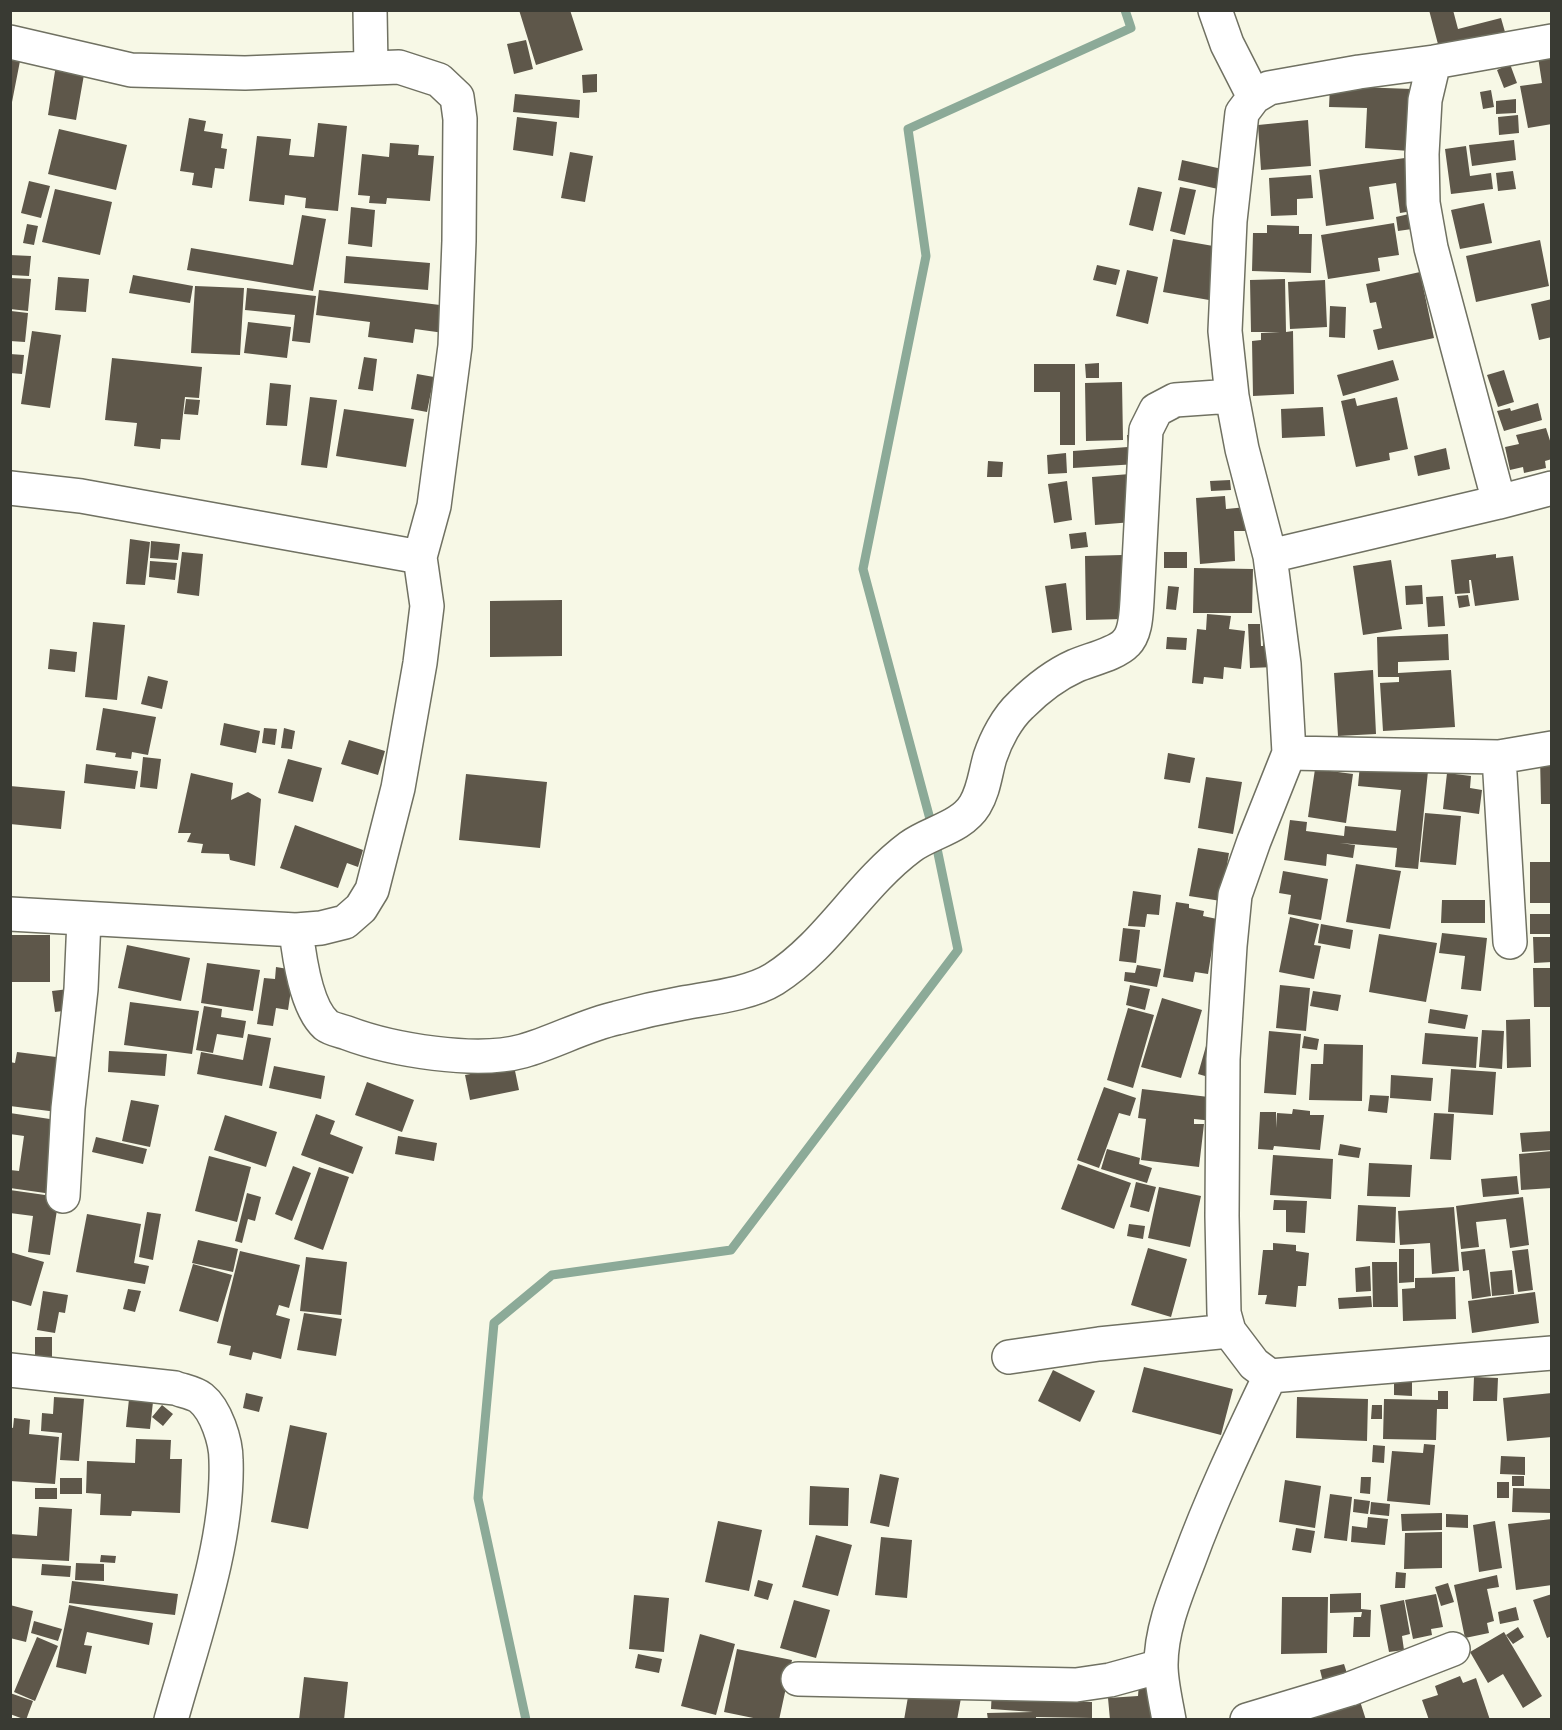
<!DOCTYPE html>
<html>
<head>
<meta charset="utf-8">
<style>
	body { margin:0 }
	#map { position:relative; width:1562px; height:1730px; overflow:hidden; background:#f7f8e6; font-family:Literata,serif }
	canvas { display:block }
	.frame { position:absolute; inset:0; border:12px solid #393a33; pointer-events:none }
</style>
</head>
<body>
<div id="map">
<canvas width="1562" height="1730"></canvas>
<div class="frame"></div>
</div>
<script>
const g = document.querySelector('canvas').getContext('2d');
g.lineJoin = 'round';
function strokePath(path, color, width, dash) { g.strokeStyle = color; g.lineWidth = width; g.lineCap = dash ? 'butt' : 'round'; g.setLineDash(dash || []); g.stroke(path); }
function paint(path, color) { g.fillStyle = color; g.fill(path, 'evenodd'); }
const stream = new Path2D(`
	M526,1720L478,1498L494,1323L552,1275L731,1250L958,950L934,834L863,569L926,256L908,129L1131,28L1125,10`);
const building = new Path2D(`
	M519,10H570L583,50L536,65Z
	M1429,10H1453L1458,29L1501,18L1505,32L1439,48Z
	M526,40L533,69L514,74L507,44Z
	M1552,55V124L1528,128L1520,86L1542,83L1538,57Z
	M10,59L20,61L12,102H10Z
	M1510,64L1517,83L1504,88L1497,70Z
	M56,65L85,69L76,120L48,115Z
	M597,74V92L583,93L582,75Z
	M1330,86L1412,89L1410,151L1365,148L1367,108L1329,107Z
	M1491,90L1494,107L1483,109L1480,92Z
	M515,94L580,100L579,118L513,112Z
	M1516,99V113L1496,114V101Z
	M1518,115L1519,133L1499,135L1498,117Z
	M517,117L557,122L553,156L513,150Z
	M189,118L206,121L204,131L223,134L221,148L227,149L224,169L215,168L212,188L192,185L194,173L180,171Z
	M1308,120L1311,166L1261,170L1258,125Z
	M318,123L347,126L338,211L305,208L306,198L285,195L284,205L249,201L257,136L291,139L289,155L314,157Z
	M59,129L127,145L116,190L48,174Z
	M1514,140L1516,160L1472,166L1469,145Z
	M390,143L419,145L418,155L434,156L430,201L387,198L386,204L369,203L370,196L358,195L362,154L389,157Z
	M1466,146L1470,176L1491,173L1493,189L1451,194L1445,149Z
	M570,152L593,156L585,202L561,198Z
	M1412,157L1419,210L1400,213L1396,183L1369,187L1374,219L1326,226L1319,170Z
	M1182,160L1222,169L1218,189L1178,180Z
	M1513,171L1516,189L1498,191L1496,173Z
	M1311,175L1313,198L1297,199V215L1271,216L1269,178Z
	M29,181L50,186L41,218L21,213Z
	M1138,187L1162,192L1153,231L1129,225Z
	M1180,187L1196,190L1185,235L1170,231Z
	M55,189L112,202L100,255L42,242Z
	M1484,203L1492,243L1460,249L1451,210Z
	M351,207L375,210L372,247L348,244Z
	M1409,214L1412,229L1398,231L1396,217Z
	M302,215L326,219L313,291L187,270L191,248L293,265Z
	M1394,223L1399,255L1378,258L1380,271L1328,279L1321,235Z
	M27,224L38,226L34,245L23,243Z
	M1267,225L1299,226V234H1312L1311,273L1252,271L1253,233H1267Z
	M1173,239L1219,247L1209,300L1163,292Z
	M1540,240L1549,286L1476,302L1466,256Z
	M10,255L31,256L29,276L10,275Z
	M346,256L430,263L428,290L344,283Z
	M1097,265L1120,270L1116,285L1093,280Z
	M1127,270L1158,277L1148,324L1116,316Z
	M1420,272L1434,338L1378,350L1373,330L1382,328L1376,302L1370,303L1366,284Z
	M133,275L193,286L190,303L129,293Z
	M58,277L89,279L86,312L55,310Z
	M10,278L31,279L28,311L10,309Z
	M1285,279L1286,332L1293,331L1294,394L1253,396L1252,341L1261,340V333L1280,332H1251L1250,280Z
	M1325,280L1327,327L1290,329L1288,282Z
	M195,286L244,288L240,355L191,353Z
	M247,288L316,296L310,343L292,341L295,315L245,310Z
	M319,290L448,306L444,333L415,329L413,343L368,337L370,322L316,315Z
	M1552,299V337L1539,340L1531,304Z
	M1330,306L1346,307L1345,338L1329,337Z
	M11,311L28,313L25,342L10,341Z
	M248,322L291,327L287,358L244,353Z
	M32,331L61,335L50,408L21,404Z
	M10,354L24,355L22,374L10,373Z
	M364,357L377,359L373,391L358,389Z
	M112,358L202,367L199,398L185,397L180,440L161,439L160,449L134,446L137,423L105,420Z
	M1393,360L1399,380L1343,396L1337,375Z
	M1099,363V378H1086L1085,364Z
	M1034,364H1075V445H1060V392H1034Z
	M1504,370L1514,402L1498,407L1487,375Z
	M417,374L434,377L427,412L411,409Z
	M1122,382L1123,440L1086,441L1085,383Z
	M270,383L291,385L287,426L266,425Z
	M310,397L337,400L327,468L301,465Z
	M1397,397L1408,449L1389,453L1390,460L1356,467L1341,401L1355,398L1357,406Z
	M186,399L200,400L198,415L184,414Z
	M1538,403L1542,420L1504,431L1497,411L1510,408L1511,411Z
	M1323,407L1325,436L1282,438L1281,409Z
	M344,409L414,419L406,467L336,456Z
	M1546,428L1552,447V459L1545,461L1546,468L1524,473L1523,467L1510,470L1505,447L1519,444L1516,435Z
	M1127,435H1135L1137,464L1073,468V451L1128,447Z
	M1446,448L1450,469L1418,476L1414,456Z
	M1066,453L1067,473L1048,474L1047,455Z
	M988,461L1003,462L1002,477H987Z
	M1130,474L1133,522L1095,525L1092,477Z
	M1230,480L1231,490L1211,491L1210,481Z
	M1067,481L1072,520L1054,523L1048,484Z
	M1225,496L1226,509L1247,507L1248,531H1234L1235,561L1200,564L1196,498Z
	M1086,532L1088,547L1071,549L1069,534Z
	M130,539L150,542L145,585L126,584Z
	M151,541L180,544L178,560L150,558Z
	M182,552L203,554L199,596L177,593Z
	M1164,552H1187V568H1164Z
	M1496,554V558L1513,556L1519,600L1475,606L1471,580H1469L1470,593L1455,594L1451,560Z
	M1122,555L1124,619L1086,620L1085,556Z
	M1391,560L1402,629L1363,635L1353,566Z
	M150,561L177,563L175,580L149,577Z
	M1194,568L1253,569L1252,613H1193Z
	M1066,583L1072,630L1052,633L1045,586Z
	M1422,585L1423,604L1406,605L1405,586Z
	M1168,586L1179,587L1176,610L1166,609Z
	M1261,592L1275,667L1250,668L1248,624H1260L1261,646H1263Z
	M1468,595L1470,606L1459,608L1457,596Z
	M1443,596L1445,626L1428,627L1426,597Z
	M562,600V656L490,657V601Z
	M1207,614L1231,616L1229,629L1245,631L1241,669L1224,667L1223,679L1204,677L1203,684L1192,683L1197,629L1206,630Z
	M93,622L125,625L117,700L85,697Z
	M1448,634L1449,660L1398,662V673L1451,670L1455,727L1383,731L1380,683L1399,682V677H1378L1377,637Z
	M1167,637L1187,638L1186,650L1166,649Z
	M50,649L77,652L75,672L48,669Z
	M1373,670L1376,734L1338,736L1334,673Z
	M148,676L168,681L162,709L141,704Z
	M103,708L156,717L148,755L132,752L131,759L115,757L116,753L96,750Z
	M224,723L260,731L256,753L220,745Z
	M264,728L277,729L275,745L262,743Z
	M284,728L295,731L292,749L281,748Z
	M349,740L385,751L378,775L341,764Z
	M1168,753L1195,758L1190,783L1164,779Z
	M143,757L161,759L157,789L140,787Z
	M1540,757H1552V804H1541Z
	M288,759L322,768L313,802L278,793Z
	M86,764L138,771L135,789L84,783Z
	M1360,764L1428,771L1418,869L1395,867L1397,848L1340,843L1355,845L1353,858L1327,854L1326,866L1284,860L1290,820L1307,822L1306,831L1344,836L1345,826L1396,831L1401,790L1358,786Z
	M1315,769L1353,774L1346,823L1308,817Z
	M191,773L233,783L231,800L248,792L261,799L255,866L230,860L229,854L201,853L203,844L187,842L191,833H178Z
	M1447,773L1471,776L1470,788L1482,790L1479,814L1443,809Z
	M466,774L547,782L540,848L459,840Z
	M1206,777L1242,782L1233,834L1198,828Z
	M10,786L65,791L61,829L10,824Z
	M1425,813L1461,816L1456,865L1420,862Z
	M295,825L363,850L358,867L347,863L338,888L280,868Z
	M1198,848L1229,853L1221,901L1189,896Z
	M1530,862H1550V867H1552V903H1530Z
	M1356,864L1401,871L1390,929L1346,922Z
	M1283,871L1328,879L1321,920L1288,914L1291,895L1279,893Z
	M1133,891L1161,895L1159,915L1147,914L1145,927L1128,926Z
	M1442,900H1485V923H1441Z
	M1176,902L1189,904V908L1204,911L1203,916L1217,919L1208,974L1195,972L1193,982L1163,977Z
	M1530,914H1552V934H1530Z
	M1290,917L1319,924L1314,945L1321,946L1314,979L1279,972Z
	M1321,924L1353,930L1350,949L1318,943Z
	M1123,928L1140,930L1136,963L1119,961Z
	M1442,933L1487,938L1481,991L1461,989L1465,956L1439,953Z
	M1379,934L1437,943L1426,1002L1369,992Z
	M10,935H50V982H10Z
	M1533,937H1552V962L1534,963Z
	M127,945L190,958L181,1001L118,988Z
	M207,963L260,970L253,1011L201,1003Z
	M1137,965L1161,969L1157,987L1124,981L1125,972L1135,973Z
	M276,967L294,970L288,1010L276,1008L273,1026L257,1024L264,978L275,979Z
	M1533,968H1552V1007H1534Z
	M1130,985L1150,989L1145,1010L1126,1005Z
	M1280,985L1310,988L1306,1031L1276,1028Z
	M69,989L71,1010L55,1012L52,991Z
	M1313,991L1341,995L1338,1011L1310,1006Z
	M1162,998L1202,1010L1181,1078L1141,1067Z
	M130,1002L199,1011L192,1054L124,1045Z
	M204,1006L222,1009L221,1017L246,1021L243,1038L217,1034L213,1053L196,1050Z
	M1128,1008L1154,1015L1133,1088L1107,1080Z
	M1430,1009L1468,1015L1465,1029L1428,1023Z
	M1530,1019L1531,1067L1507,1068L1506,1020Z
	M1482,1030L1504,1031L1502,1069L1479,1067Z
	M1269,1031L1301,1034L1296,1095L1264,1093Z
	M1425,1033L1478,1037L1476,1068L1422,1064Z
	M248,1034L271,1038L262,1086L197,1074L201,1052L243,1060Z
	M1304,1036L1319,1039L1317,1050L1302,1048Z
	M1324,1044L1363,1045L1362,1101L1309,1100L1311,1064H1323Z
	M1206,1046L1219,1050L1212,1078L1198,1074Z
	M109,1051L167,1054L165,1076L108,1072Z
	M17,1052L64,1058L57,1112L10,1106V1062L15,1063Z
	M274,1066L325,1076L321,1099L269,1088Z
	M514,1066L519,1090L470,1100L465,1075Z
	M1451,1069L1496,1072L1493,1115L1448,1112Z
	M1391,1075L1433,1078L1431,1101L1390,1098Z
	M367,1082L414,1100L402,1132L355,1115Z
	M1104,1087L1136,1098L1130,1116L1119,1113L1099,1168L1077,1160Z
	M1142,1089L1217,1098L1214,1121L1194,1119V1124H1204L1199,1167L1141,1160L1146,1119L1138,1118Z
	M1370,1095L1389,1096L1387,1113L1368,1111Z
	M131,1100L159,1105L150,1147L122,1141Z
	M1293,1109L1310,1111V1115H1324L1320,1150L1274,1146L1273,1150L1258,1149L1260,1112H1276V1128L1277,1113L1292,1114Z
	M10,1113L63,1121L52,1194L10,1188V1170L19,1171L24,1136L10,1134Z
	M1434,1113L1454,1114L1451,1160L1430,1159Z
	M316,1114L335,1121L330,1134L363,1147L353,1174L301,1155Z
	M225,1115L277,1132L266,1167L214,1150Z
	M1552,1131V1150L1522,1152L1520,1133Z
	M398,1136L437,1143L434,1161L395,1154Z
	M96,1137L147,1149L143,1164L92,1152Z
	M1340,1144L1361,1148L1359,1158L1338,1155Z
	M1107,1149L1140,1158L1139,1164L1152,1168L1147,1183L1101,1169Z
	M1552,1151V1188L1521,1190L1519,1154Z
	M1273,1155L1333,1159L1331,1199L1270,1195Z
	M209,1156L251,1167L237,1222L195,1211Z
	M1369,1163L1412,1165L1410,1197L1367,1196Z
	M1078,1164L1131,1183L1114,1229L1061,1209Z
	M293,1166L311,1173L292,1221L275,1214Z
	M319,1167L349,1177L323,1250L294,1239Z
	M1517,1176L1519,1194L1483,1197L1481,1179Z
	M1136,1182L1156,1187L1149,1212L1130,1207Z
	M1159,1187L1201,1196L1190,1247L1148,1238Z
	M10,1190L59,1197L50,1255L28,1252L33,1216L10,1213Z
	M247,1193L261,1197L255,1221L248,1219L242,1243L235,1241Z
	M1523,1197L1529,1245L1510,1248L1506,1219L1476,1222L1479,1247L1461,1249L1456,1206Z
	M1274,1200L1307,1201L1305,1233L1286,1232V1210H1273Z
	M1358,1205L1396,1207L1395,1243L1356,1241Z
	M1454,1207L1459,1271L1432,1274L1430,1243L1400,1245L1398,1211Z
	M147,1212L161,1214L153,1260L139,1257Z
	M87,1214L141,1224L134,1263L149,1266L145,1284L76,1272Z
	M1129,1224L1145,1226L1143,1239L1127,1236Z
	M198,1240L238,1249L233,1272L192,1263Z
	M1273,1243L1296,1245V1251L1309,1253L1306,1286H1298L1296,1307L1265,1304L1267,1295H1258L1263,1250H1273Z
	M1148,1248L1187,1259L1171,1317L1131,1305Z
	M1399,1249H1414V1282L1399,1283Z
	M1485,1249L1491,1296L1472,1299L1469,1270L1463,1271L1461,1252Z
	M1528,1249L1533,1290L1518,1292L1512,1251Z
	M240,1251L300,1265L289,1308L279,1305L276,1315L290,1319L281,1359L253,1352L251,1360L229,1355L231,1346L217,1343Z
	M10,1252L44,1262L31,1306L10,1300Z
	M306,1257L347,1262L341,1315L300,1311Z
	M1372,1262H1397L1398,1307H1373Z
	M193,1264L232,1275L218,1322L179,1311Z
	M1370,1266L1371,1291L1356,1292L1355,1268Z
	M1512,1270L1514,1294L1492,1296L1490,1272Z
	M1455,1277L1456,1319L1403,1321L1402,1289L1415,1288V1278Z
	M128,1289L141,1291L135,1312L123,1309Z
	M43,1291L68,1295L65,1313L59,1312L55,1333L37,1330Z
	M1535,1292L1539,1323L1472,1333L1468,1301Z
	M1371,1296L1372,1307L1339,1309L1338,1298Z
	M304,1313L342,1319L336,1356L297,1350Z
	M35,1337H52V1361H35Z
	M1144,1367L1233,1389L1221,1435L1132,1412Z
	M1053,1370L1095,1391L1080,1422L1038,1401Z
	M1474,1377L1498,1378L1497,1401H1473Z
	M1394,1382H1412V1396L1394,1395Z
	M1438,1391H1448V1409H1437L1436,1440L1383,1439L1384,1399L1438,1400Z
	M246,1393L263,1397L259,1412L243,1408Z
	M1552,1393V1437L1507,1441L1503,1398Z
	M54,1397L84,1399L79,1461L60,1460L62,1433L41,1431L42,1413L53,1414Z
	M1297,1397L1368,1399L1367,1441L1296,1438Z
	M129,1399L153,1402L150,1429L126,1427Z
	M162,1405L173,1414L163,1426L152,1417Z
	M1372,1405H1382V1419H1371Z
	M14,1418L30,1420L29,1434L59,1437L55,1484L10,1481V1427L13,1428Z
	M290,1425L327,1433L308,1529L271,1522Z
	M136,1439L171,1440L170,1459H182L180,1513L132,1511L131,1516L100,1515L101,1494L86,1493L87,1461L135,1463Z
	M1424,1444L1435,1445L1430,1505L1387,1501L1392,1451L1423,1453Z
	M1373,1445L1385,1446L1384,1463L1372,1462Z
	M1501,1456L1525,1457V1475L1500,1474Z
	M880,1474L899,1478L889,1527L870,1523Z
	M1512,1476H1524V1486H1512Z
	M1361,1477H1371L1370,1494L1360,1493Z
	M60,1478H82V1494H60Z
	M1285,1480L1321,1486L1315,1528L1279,1522Z
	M1497,1482H1509V1498H1497Z
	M810,1486L849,1488L848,1526L809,1525Z
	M35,1488H57V1499H35Z
	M1513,1488L1552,1489V1513L1512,1512Z
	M1330,1494L1352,1497L1347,1541L1324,1538Z
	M1354,1499L1370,1501L1368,1514L1353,1512Z
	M1371,1502L1390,1504L1389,1516L1370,1514Z
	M39,1507L72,1509L69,1561L10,1558V1534L37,1536Z
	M1442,1513V1530L1402,1531L1401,1514Z
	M1446,1514L1468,1515V1528L1446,1527Z
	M1368,1517L1388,1519L1385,1545L1351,1542L1352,1526L1367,1528Z
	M1552,1519V1585L1516,1590L1508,1524Z
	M718,1521L762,1530L749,1591L705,1582Z
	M1495,1521L1502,1568L1479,1572L1473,1525Z
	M1296,1528L1315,1531L1311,1553L1292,1550Z
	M1442,1532V1568L1404,1569L1405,1533Z
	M816,1535L852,1545L838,1596L802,1587Z
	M881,1537L912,1540L907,1598L875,1595Z
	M101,1555L116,1556L115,1563L100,1562Z
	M76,1563L104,1564V1581L75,1580Z
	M42,1564L71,1566L70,1577L41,1575Z
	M1396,1572L1406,1573L1405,1588H1395Z
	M1497,1575L1499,1587L1487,1589L1494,1621L1487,1623L1489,1633L1465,1638L1454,1585Z
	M758,1580L773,1584L768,1600L754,1596Z
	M72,1581L178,1594L175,1615L69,1603Z
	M1448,1583L1454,1602L1441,1606L1435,1587Z
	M1361,1593V1609L1371,1610L1370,1637H1353L1354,1617H1361L1362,1612L1330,1613V1594Z
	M1436,1594L1443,1627L1431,1629L1432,1635L1413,1639L1405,1600Z
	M1552,1594V1636L1547,1638L1533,1600Z
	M634,1595L669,1598L664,1652L629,1649Z
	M1282,1597H1328L1327,1653L1281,1654Z
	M794,1600L830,1610L816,1658L780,1648Z
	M1404,1600L1410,1634L1402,1636L1404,1650L1389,1652L1380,1605Z
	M10,1605L33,1611L26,1642L10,1638Z
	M69,1605L153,1623L149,1645L87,1632L84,1645L92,1646L86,1674L56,1667Z
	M1516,1607L1519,1620L1500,1624L1498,1612Z
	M34,1621L62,1629L58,1641L31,1633Z
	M1518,1627L1524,1637L1513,1644L1506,1635Z
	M1504,1632L1542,1696L1523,1708L1503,1674L1488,1683L1470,1652Z
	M700,1634L735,1644L716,1715L681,1706Z
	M37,1637L58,1646L35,1701L14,1692Z
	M737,1649L792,1660L779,1720H763L724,1712Z
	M638,1654L662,1659L659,1673L635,1668Z
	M1344,1664L1350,1683L1325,1690L1320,1670Z
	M1460,1676L1463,1683L1476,1678L1490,1720H1429L1422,1700L1438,1695L1435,1686Z
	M304,1677L348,1682L344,1720H299Z
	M1159,1682L1162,1720H1110L1108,1698L1138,1696L1139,1683Z
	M992,1689L1034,1691L1033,1701L1092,1702V1718L1036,1717V1720H988L987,1713L1033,1712L991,1709Z
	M909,1691L961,1698L957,1720H904Z
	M10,1693L33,1701L26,1720L10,1714Z
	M1359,1698L1366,1720H1299Z`);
const minor = new Path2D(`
	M370,10L371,67
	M1215,10L1227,44L1254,97
	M10,42L131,70L245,73L399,67L439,80L457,97L460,119L459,241L455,346L434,506L420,557L427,606L420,663L398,788L372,890L361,908L345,922L321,928L296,930L10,914
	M1434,62L1425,100L1422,154L1423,203L1431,248L1499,502
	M10,488L81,496L420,557
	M1270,556L1499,502L1552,488
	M1289,753L1499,757L1552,748
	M1499,757L1510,942
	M296,930C299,956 306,1007 326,1025C331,1029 341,1031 347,1033C392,1050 476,1064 523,1051C555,1042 585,1025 617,1018C639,1012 661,1007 683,1003C710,998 750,994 774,979C828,945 859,885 910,847C930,832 961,828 975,805C984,790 985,774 990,757C996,739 1007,718 1021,705C1036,690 1055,675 1075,666C1088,660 1116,654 1126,643C1136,633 1136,614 1137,601L1146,430L1156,410L1175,400L1232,396
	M63,1196L68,1108L81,989L84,919
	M1009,1357L1099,1344L1229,1331
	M10,1370L175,1388C183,1391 195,1393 201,1398C216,1410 226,1441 226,1460C229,1542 193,1640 171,1720
	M1270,1376L1254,1364L1229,1331L1224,1313L1222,1216L1223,1059L1230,946L1235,895L1254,841L1289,753L1284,664L1270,556L1242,449L1232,396L1225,331L1230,221L1242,113L1254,97L1269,88L1359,72L1434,62L1552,41
	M798,1679L1076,1685L1110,1680L1161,1666
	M1169,1720C1166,1702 1161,1683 1161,1665C1161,1629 1176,1594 1189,1560C1212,1497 1241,1437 1270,1376L1552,1353
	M1247,1720L1350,1689L1453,1649`);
strokePath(stream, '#8caa98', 9);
paint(building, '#5e574a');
strokePath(minor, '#707162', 36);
strokePath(minor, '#fff', 33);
</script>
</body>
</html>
